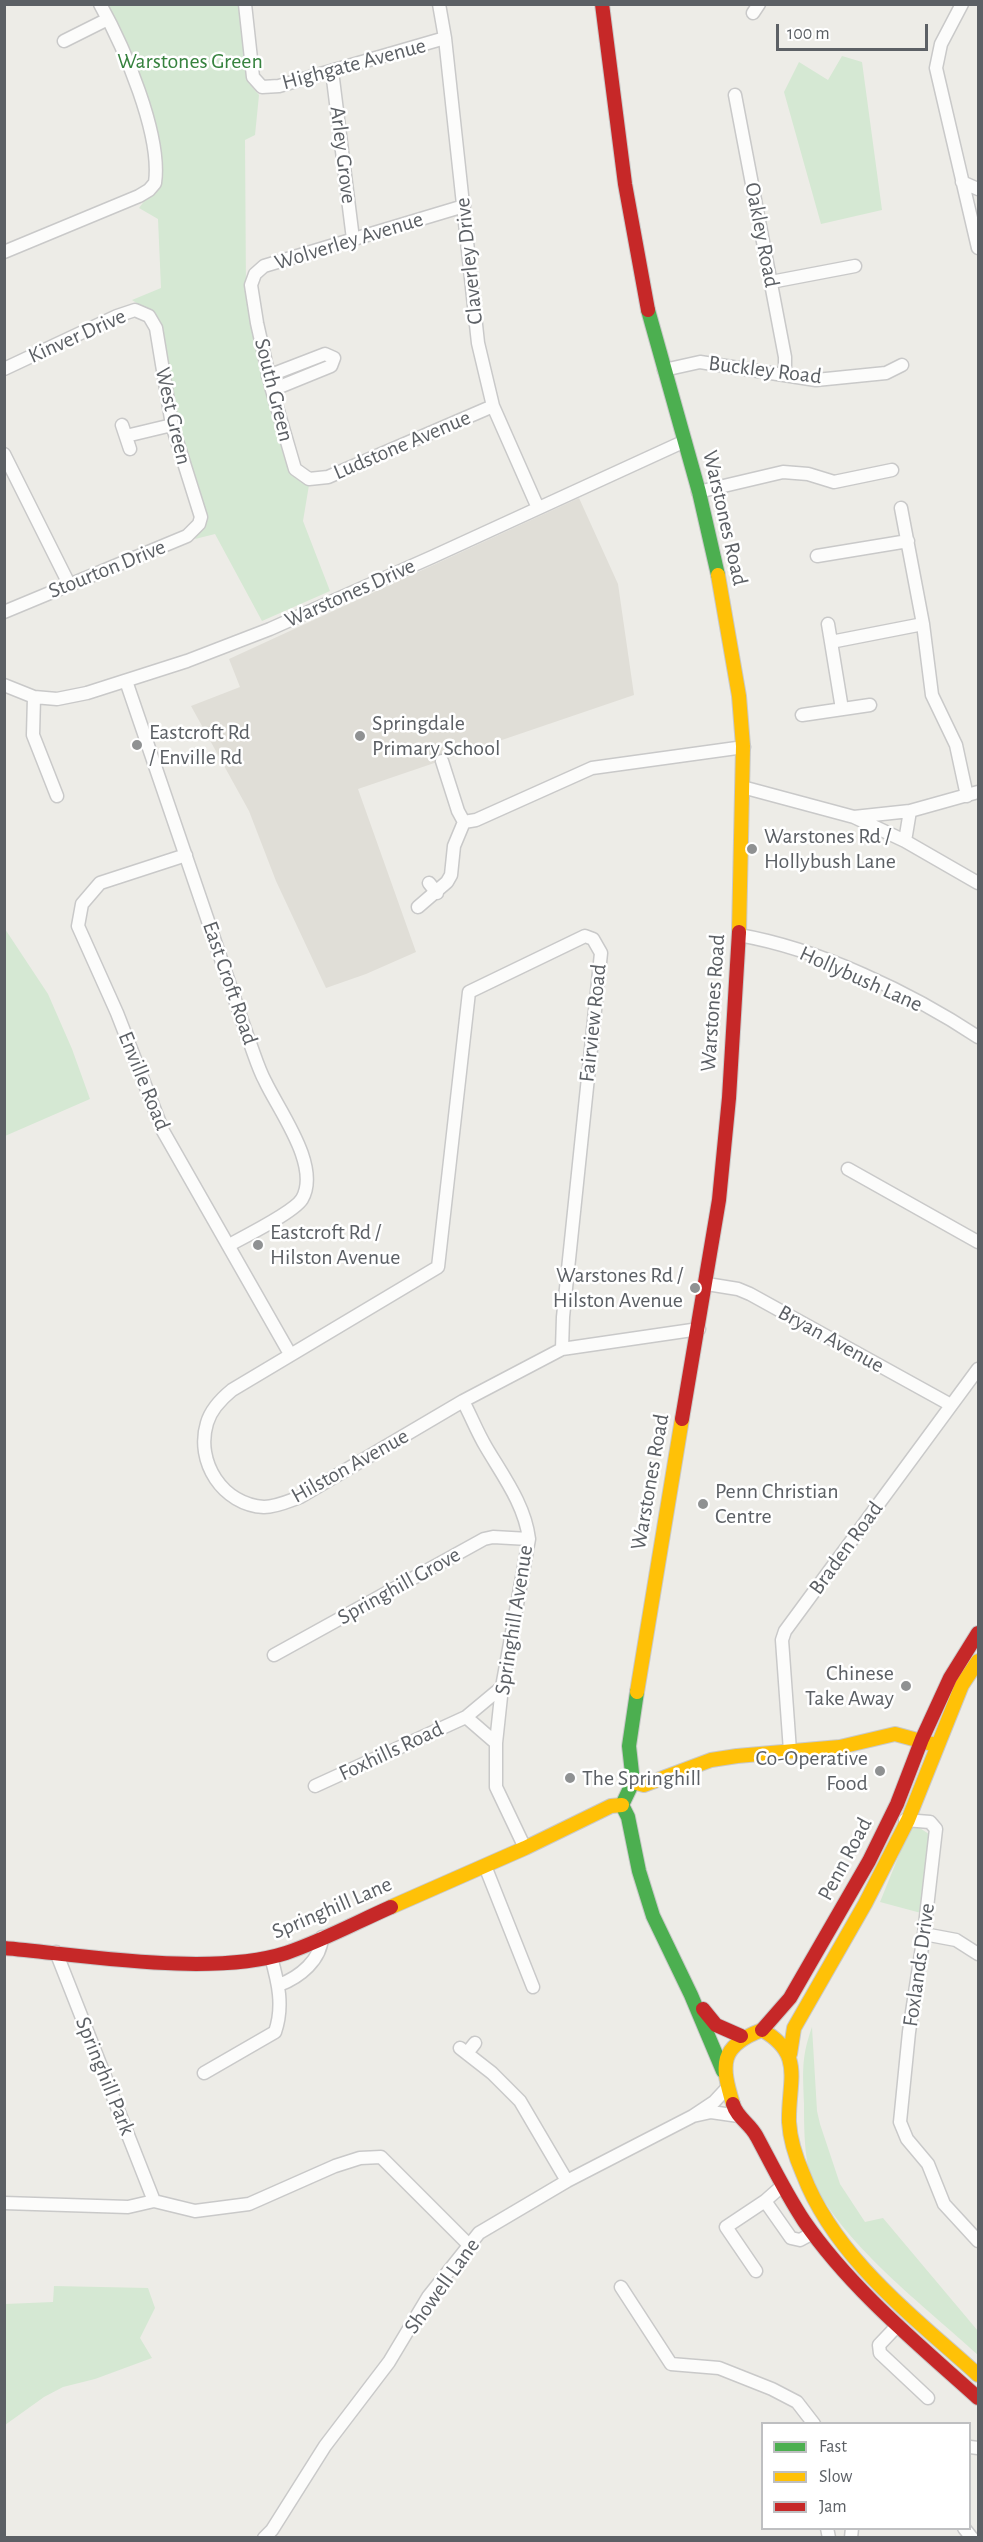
<!DOCTYPE html>
<html>
<head>
<meta charset="utf-8">
<style>
	body { margin:0 }
	#map { position:relative; width:983px; height:2542px; overflow:hidden; background:#edece7; font-family:"Alegreya Sans",sans-serif }
	canvas { display:block }
	.frame { position:absolute; inset:0; border:6px solid #5c6065; pointer-events:none }
	.legend { position:absolute; left:761px; top:2422px; width:210px; height:108px; box-sizing:border-box; background:#fff; border:2px solid #bebfc1; margin:0; padding:8px 10px; list-style:none; font-size:18px; color:#5c6065 }
	.legend li { display:flex; align-items:center; gap:12px; height:30px }
	.legend b { width:30px; border:2px solid #bebfc1 }
	.scale { position:absolute; left:776px; top:24px; width:152px; height:27px; box-sizing:border-box; border:3px solid #5c6065; border-top:0; padding-left:8px; font-size:18px; line-height:21px; white-space:nowrap; color:#5c6065; -webkit-text-stroke:4px #fff; paint-order:stroke }
</style>
</head>
<body>
<div id="map">
<canvas width="983" height="2542"></canvas>
<div class="frame"></div>
<ul class="legend">
<li><b style="height:8px;background:#4caf50"></b>Fast</li>
<li><b style="height:8px;background:#ffc107"></b>Slow</li>
<li><b style="height:8px;background:#c62828"></b>Jam</li>
</ul>
<div class="scale">100 m</div>
</div>
<script>
const g = document.querySelector('canvas').getContext('2d');
g.lineJoin = 'round';
function paint(path, color) { g.fillStyle = color; g.fill(path, 'evenodd'); }
function strokePath(path, color, width, dash) { g.strokeStyle = color; g.lineWidth = width; g.lineCap = dash ? 'butt' : 'round'; g.setLineDash(dash || []); g.stroke(path); }
function label(font, color, halo, rows, align = 'center') {
  g.font = font + ' "Alegreya Sans",sans-serif'; g.lineWidth = 5; g.setLineDash([]); g.textBaseline = 'middle'; g.strokeStyle = halo; g.fillStyle = color; for (const [text, x, y, turn = 0] of rows) {
    g.save(); g.translate(x, y); g.rotate((+turn || 0) * Math.PI / 180); g.textAlign = isNaN(turn) ? turn : align; if (halo) g.strokeText(text, 0, 0); g.fillText(text, 0, 0); g.restore();
  }
}
const education = new Path2D(`
	M579,498L618,584L634,695L358,789L416,952L366,974L326,988L276,881L249,811L191,706L240,687L229,659Z`);
const green = new Path2D(`
	M105,5H240L248,82L259,95L255,135L245,140L246,290L263,381L292,475L309,485L303,521L330,591L262,621L215,534L195,539L206,517L177,426L158,317L132,300L161,288L158,219L139,208L158,183L157,150Z
	M842,56L862,62L882,210L821,224L784,92L799,62L828,80Z
	M5,929L48,994L72,1049L90,1099L5,1136Z
	M912,1823L932,1836L921,1913L880,1902Z
	M812,2027L817,2111L820,2124L840,2184L865,2222L883,2218L978,2331V2355C926,2307 839,2242 811,2176C804,2158 804,2123 804,2103C803,2072 801,2058 812,2027Z
	M54,2286L148,2288L155,2308L140,2338L152,2358L95,2379L63,2387L44,2397L5,2425V2304L53,2302Z`);
const street = new Path2D(`
	M245,4L253,77L262,87L279,86L445,38
	M439,4L445,38L478,343L493,406L538,508
	M962,4L941,44L936,68L978,248
	M753,13L759,4
	M64,41L108,19
	M332,71L353,239
	M735,95L785,357V375
	M962,182L978,189
	M464,206L264,266L255,274L251,285L257,323L272,390L295,469L309,479L328,477L493,406
	M4,252L139,196L149,190L155,183C162,135 124,47 100,4
	M771,282L855,266
	M4,369L117,316L135,310L149,316L156,328L172,425L201,517L199,524L187,536L4,612
	M664,370L700,362L816,380L886,373L902,365
	M268,376L325,354L334,358L331,366L272,390
	M122,425L130,449
	M126,436L172,425
	M4,454L69,584
	M698,492L783,472L808,474L834,482L892,470
	M901,508L923,624L932,695L956,745L967,796
	M817,556L908,541
	M828,624L831,642
	M126,681L248,1038C254,1053 258,1068 265,1081C279,1111 321,1166 302,1199C294,1212 244,1237 229,1245
	M4,685L34,697L57,699L87,693L187,661L270,629L432,557L685,441
	M34,697L33,735L57,796
	M842,709L831,642L923,624
	M802,715L870,705
	M442,761L458,811L464,822L476,820L592,768L744,747
	M746,788L854,817L905,841L978,883
	M854,817L910,811L978,792
	M905,841L910,811
	M186,855L100,883L82,904L78,926L117,1013L163,1131L290,1354
	M429,883L437,893
	M418,907L447,882L451,875L454,846L464,822
	M739,935C819,949 910,992 978,1037
	M848,1169L978,1242
	M707,1284L738,1289L750,1294L951,1405
	M562,1349L563,1317L601,953L593,939L585,936L469,992L438,1267L232,1390C221,1399 211,1409 207,1423C195,1462 223,1505 264,1507C276,1507 289,1501 300,1497L463,1401L562,1349L699,1329
	M463,1401C471,1416 477,1432 486,1447C503,1476 525,1505 529,1539L502,1687L496,1743V1787L525,1848
	M274,1655L484,1539L493,1537L529,1539
	M496,1743L466,1717L502,1687
	M790,1751L782,1640L785,1631L978,1369
	M315,1786L466,1717
	M905,1820L930,1822L936,1829L924,1934L909,2032L900,2122L907,2139L928,2164L944,2204L978,2241
	M485,1866L533,1987
	M924,1934L956,1940L978,1954
	M279,1985C300,1977 321,1960 322,1937
	M460,2048L492,2073L520,2101L567,2181
	M467,2053L475,2043
	M204,2073L275,2032C284,2006 278,1982 271,1957
	M727,2088L714,2102L693,2116L711,2112L739,2116
	M782,2186L765,2201L791,2238L800,2240L813,2233
	M154,2201L195,2211L249,2204L335,2166L360,2158L381,2157L468,2244
	M4,2203L128,2207L154,2201L56,1952
	M756,2271L726,2227L765,2201
	M621,2287L671,2364L719,2368L772,2389L797,2402L814,2424
	M898,2325L879,2345L880,2353L928,2398
	M970,2447L978,2448
	M827,2528L829,2538
	M964,2528L972,2538
	M264,2538L272,2530L325,2446L389,2362L428,2297L479,2233L567,2181L693,2116
	M851,2538L852,2528`);
const fast = new Path2D(`
	M648,310L699,492L718,575
	M637,1692L629,1746L633,1782L622,1805L628,1817L639,1871L653,1916L691,1995L723,2071`);
const slow = new Path2D(`
	M718,575L739,696L743,746L739,932
	M637,1692L682,1419
	M633,1782L644,1785L711,1760L737,1756L840,1747L895,1734L932,1744
	M391,1907L525,1848L611,1806L622,1805
	M790,2054L794,2028L865,1904L908,1820L962,1685L978,1661
	M733,2104C721,2065 719,2046 762,2030C805,2054 788,2081 789,2122C790,2139 796,2158 803,2174C835,2258 914,2317 978,2375`);
const jam = new Path2D(`
	M602,4L625,184L648,310
	M682,1419L719,1200L729,1098L739,932
	M4,1948C84,1955 211,1977 286,1953C322,1941 357,1922 391,1907
	M703,2009L716,2025L741,2036
	M762,2030L790,1998L869,1861L897,1804L922,1739L950,1678L978,1633
	M733,2104C737,2118 750,2123 757,2137C772,2165 786,2194 804,2221C851,2289 917,2343 978,2398`);
const markers = [
	[360,736,6,"#8f9192"],
	[137,745,6,"#8f9192"],
	[752,849,6,"#8f9192"],
	[258,1245,6,"#8f9192"],
	[695,1288,6,"#8f9192"],
	[703,1504,6,"#8f9192"],
	[906,1686,6,"#8f9192"],
	[880,1771,6,"#8f9192"],
	[570,1778,6,"#8f9192"]
];
const parkNames = [
	["Warstones Green",190,61]
];
const streetNames = [
	["Highgate Avenue",354,64,-15],
	["Arley Grove",343,155,83],
	["Oakley Road",762,235,79],
	["Wolverley Avenue",349,241,-17],
	["Claverley Drive",469,261,-96],
	["Kinver Drive",77,336,-24],
	["Buckley Road",765,370,7],
	["South Green",274,390,76],
	["West Green",173,416,77],
	["Ludstone Avenue",402,445,-23],
	["Warstones Road",725,518,77],
	["Stourton Drive",107,569,-22],
	["Warstones Drive",350,593,-24],
	["Hollybush Lane",861,979,24],
	["East Croft Road",230,983,71],
	["Warstones Road",713,1003,-86],
	["Fairview Road",593,1023,-84],
	["Enville Road",144,1081,68],
	["Bryan Avenue",831,1339,29],
	["Hilston Avenue",350,1466,-29],
	["Warstones Road",650,1482,-80],
	["Braden Road",846,1548,-54],
	["Springhill Grove",399,1586,-29],
	["Springhill Avenue",514,1620,-81],
	["Foxhills Road",391,1751,-25],
	["Penn Road",845,1859,-62],
	["Springhill Lane",332,1908,-23],
	["Foxlands Drive",919,1965,-82],
	["Springhill Park",105,2076,68],
	["Showell Lane",442,2286,-54]
];
const poiNames = [
	["Springdale",372,723],
	["Primary School",372,748],
	["Eastcroft Rd",149,732],
	["/ Enville Rd",149,757],
	["Warstones Rd /",764,836],
	["Hollybush Lane",764,861],
	["Eastcroft Rd /",270,1232],
	["Hilston Avenue",270,1257],
	["Warstones Rd /",683,1275,"right"],
	["Hilston Avenue",683,1300,"right"],
	["Penn Christian",715,1491],
	["Centre",715,1516],
	["Chinese",894,1673,"right"],
	["Take Away",894,1698,"right"],
	["Co-Operative",868,1758,"right"],
	["Food",868,1783,"right"],
	["The Springhill",582,1778]
];
paint(education, '#e0ded7');
paint(green, '#d5e8d3');
strokePath(street, '#c9c9c9', 15);
strokePath(fast, '#c9c9c9', 16);
strokePath(slow, '#c9c9c9', 16);
strokePath(jam, '#c9c9c9', 16);
strokePath(street, '#fcfcfb', 12);
strokePath(fast, '#4caf50', 14);
strokePath(slow, '#ffc107', 14);
strokePath(jam, '#c62828', 14);
for (const [x, y, r, color] of markers) { const dot = new Path2D(); dot.arc(x, y, r, 0, 2 * Math.PI); g.fillStyle = color; g.fill(dot); strokePath(dot, '#fff', 2); }
label('22px', '#36823e', '#fff', parkNames);
label('22px', '#5c6065', '#fff', streetNames);
label('22px', '#5c6065', '#fff', poiNames, 'left');
</script>
</body>
</html>
